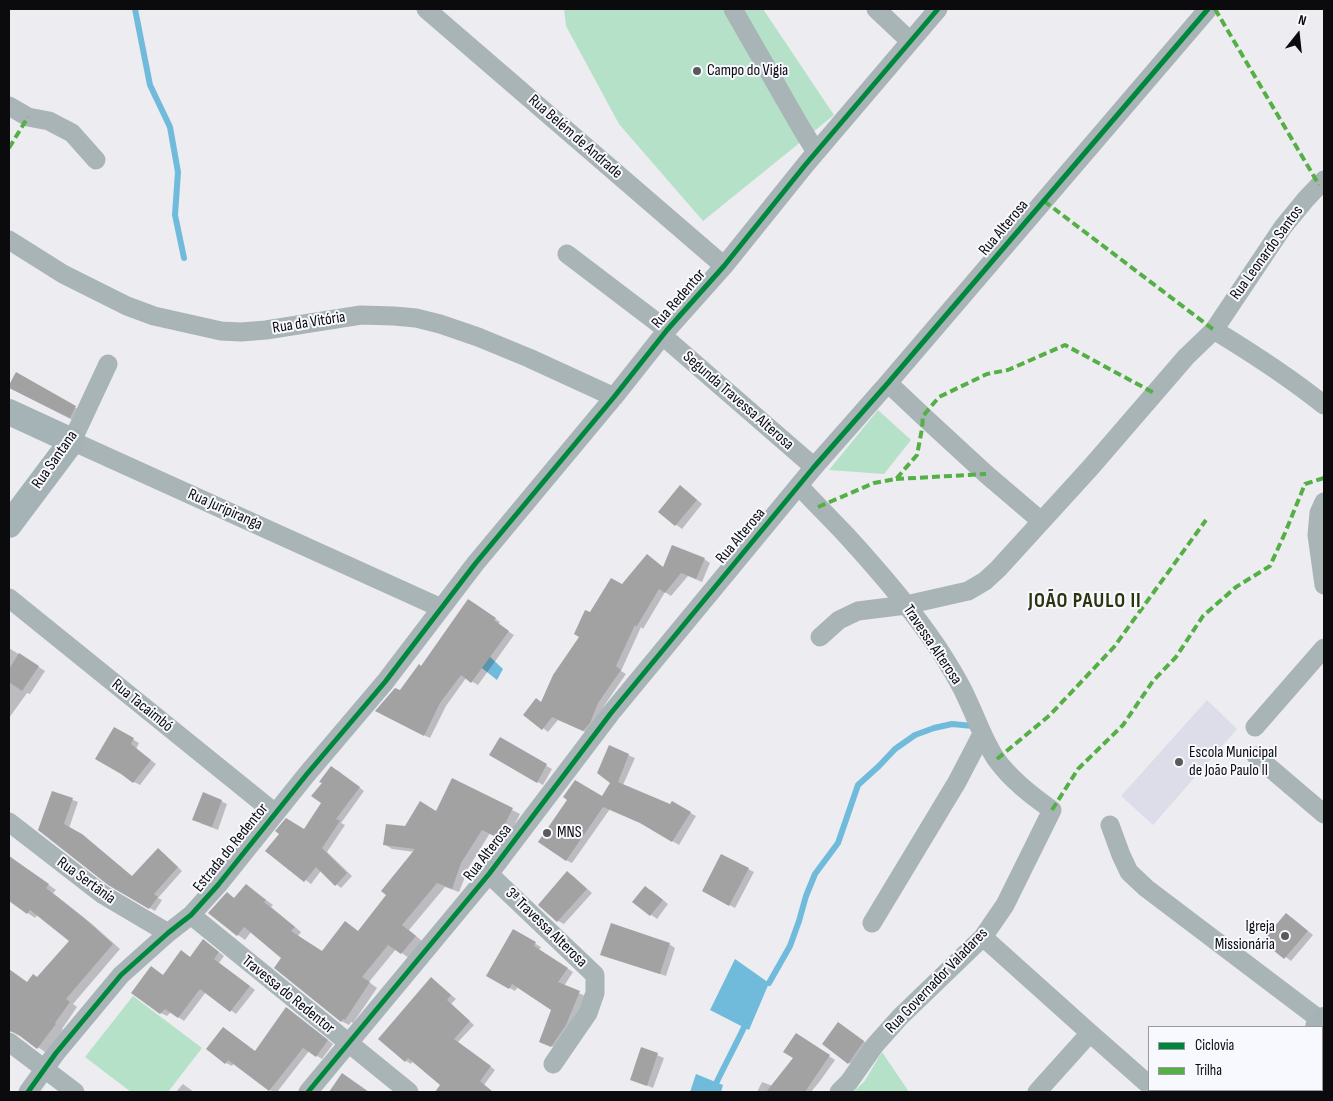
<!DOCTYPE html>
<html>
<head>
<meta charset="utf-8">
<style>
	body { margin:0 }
	#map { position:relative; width:1333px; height:1101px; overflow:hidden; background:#ececf1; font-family:"Sofia Sans Condensed",sans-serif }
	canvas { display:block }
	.frame { position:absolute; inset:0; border:10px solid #0b0b0d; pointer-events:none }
	.legend { position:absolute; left:1148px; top:1026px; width:175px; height:65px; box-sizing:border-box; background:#f8f9ff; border:1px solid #999a9e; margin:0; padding:6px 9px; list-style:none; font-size:15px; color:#0b0b0d }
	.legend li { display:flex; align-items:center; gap:10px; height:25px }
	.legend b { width:25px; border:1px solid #999a9e }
	.north { position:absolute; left:1273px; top:10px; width:50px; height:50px; -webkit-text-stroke:4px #f8f9ff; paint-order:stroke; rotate:16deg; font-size:14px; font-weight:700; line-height:20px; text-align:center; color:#0b0b0d }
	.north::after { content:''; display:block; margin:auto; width:18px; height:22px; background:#0b0b0d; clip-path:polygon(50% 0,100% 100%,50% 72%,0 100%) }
</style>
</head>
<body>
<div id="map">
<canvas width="1333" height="1101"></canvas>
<div class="frame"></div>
<ul class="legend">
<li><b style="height:6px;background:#00873e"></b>Ciclovia</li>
<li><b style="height:6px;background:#54b044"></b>Trilha</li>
</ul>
<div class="north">N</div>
</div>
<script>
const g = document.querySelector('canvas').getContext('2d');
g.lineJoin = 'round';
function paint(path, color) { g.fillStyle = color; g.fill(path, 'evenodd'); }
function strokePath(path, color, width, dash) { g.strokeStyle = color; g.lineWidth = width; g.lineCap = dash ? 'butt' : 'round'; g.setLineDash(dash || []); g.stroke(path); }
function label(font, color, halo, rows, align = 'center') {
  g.font = font + ' "Sofia Sans Condensed",sans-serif'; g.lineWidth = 4; g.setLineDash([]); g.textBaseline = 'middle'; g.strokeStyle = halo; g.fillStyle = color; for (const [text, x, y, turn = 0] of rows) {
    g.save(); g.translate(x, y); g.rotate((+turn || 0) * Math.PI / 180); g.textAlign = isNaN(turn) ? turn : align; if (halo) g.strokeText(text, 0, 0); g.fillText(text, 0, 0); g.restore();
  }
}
const built = new Path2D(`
	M1207,700L1237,729L1153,825L1121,796Z`);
const green = new Path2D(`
	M564,9H763L834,115L703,221L619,124L566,26Z
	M878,410L911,440L884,474L829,470Z
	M133,996L202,1048L168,1092H131L85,1057Z
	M882,1052L909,1092H853L864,1082Z`);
const water = new Path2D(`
	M485,652L503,669L497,680L478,665Z
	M735,959L769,983L749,1030L710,1010Z
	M696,1074L723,1085L721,1092H690Z`);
const shadow = new Path2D(`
	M16,373L93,418L88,428L27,397L9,387Z
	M686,490L702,504L682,529L659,512Z
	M647,555L664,568L704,559L710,563L702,582L688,576L671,596L665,592L643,629L641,627L621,671L626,674L604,706L595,726L590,734L558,720L548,732L543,728L542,703L581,637L590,614L623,586Z
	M474,603L500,622L498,625L514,635L478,685L466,678L446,706L430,738L382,714Z
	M9,648L45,671L30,694L27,693L9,718Z
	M114,728L139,743L136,749L156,764L140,785L134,782Z
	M500,739L552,769L543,785L491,755Z
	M609,747L635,758L623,785L670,806L672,803L696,816L679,845L647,826L610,809L572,863L566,860L602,797L612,783Z
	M337,770L364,791L341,823L345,825L327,852L352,876L341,888L336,884L321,871L311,884L267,851L304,831L322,803Z
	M453,780L520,814L506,841L490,833L469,867L459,892L445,887L409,930L422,941L409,958L396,949L369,982L377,988L353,1023L351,1022L349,1025L341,1021L283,958L251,932L245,940L238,935L209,913L235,899L246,885L273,905L271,907L301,932L298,936L322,952L345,923L359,932L388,895L415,852L392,849L384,844L405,827L437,812Z
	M53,792L78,802L69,828L133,877L163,853L182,871L158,898L162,900L155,911L109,884L40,830Z
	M221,801L227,804L218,830L200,823Z
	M9,856L56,890L53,893L92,924L120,949L73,1004L77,1007L62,1029L63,1030L45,1052L22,1036L17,1035L9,1030V970L28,983L38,978L71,941L38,914L35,918L9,900Z
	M748,869L754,872L735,908L709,894Z
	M567,873L573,876L592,893L564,924L558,921L539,904Z
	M651,890L668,904L657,919L634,902Z
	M1292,918L1313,935L1291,961L1264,941Z
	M513,931L541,947L539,950L573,972L564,986L585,996L572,1028L558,1049L546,1044L553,1010L518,987L515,991L487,975Z
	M209,944L224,956L219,963L255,990L236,1014L206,992L184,1021L171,1012L167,1016L161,1013L164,976Z
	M669,944L675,948L666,976L607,957L602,954Z
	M436,982L456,999L451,1004L474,1025L458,1042L495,1070L484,1085L493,1092H450L413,1061L411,1064L406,1061Z
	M287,1008L333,1044L322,1059L309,1051L277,1092H274L270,1090L234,1063L232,1066L226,1063L208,1049L224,1028L256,1052Z
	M844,1027L869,1045L855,1066L849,1063Z
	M802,1038L835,1060L820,1081L811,1092H757L762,1082L773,1086L795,1058Z
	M642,1049L664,1058L653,1088L632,1079Z
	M183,1084L187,1087L194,1092H176Z`);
const stream = new Path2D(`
	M135,9L150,85L170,127L178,172L175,215L184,258
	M769,983L790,946L799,921L806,896L815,874L838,843L858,785L879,766L895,749L915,735L934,728L952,724L973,726
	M712,1092C723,1068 736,1045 747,1021`);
const building = new Path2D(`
	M16,372L76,406L70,418L9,388V385Z
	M680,485L697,500L675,526L658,512Z
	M672,545L705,558L696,579L681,573L665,593L659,589L637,626L635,625L616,666L621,670L598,703L590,723L583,731L552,717L542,730L523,715L536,698L541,702L553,675L579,637L574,634L585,610L590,612L611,578L622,584L647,554L663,567Z
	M468,599L496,618L494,620L509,631L471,683L461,675L440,703L424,736L375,711L395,688L400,690L419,664L421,666Z
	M19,653L39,666L22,691L9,682V669Z
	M114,727L134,738L131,744L151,760L133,783L121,774L95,759Z
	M500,737L547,764L537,783L489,755Z
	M609,745L629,754L618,782L670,804L672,801L691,812L672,842L640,823L603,807L566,861L538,842L567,800L563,797L575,780L602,796L610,783L597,773Z
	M331,766L360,787L336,819L340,821L322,848L347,873L335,886L316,867L304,882L265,851L279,834L275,831L286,818L304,829L321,803L311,796L322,783L319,782Z
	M452,778L513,808L498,838L482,830L461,863L452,889L437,883L402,925L416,936L401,954L388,945L362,977L370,982L345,1020L343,1019L341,1022L274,968L281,958L244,927L237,936L208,913L227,892L234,898L246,884L266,900L264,902L295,927L291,931L322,951L345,921L358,931L386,895L381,891L415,849L383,845L386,824L405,826L420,801L436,811Z
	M52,791L73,798L64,824L82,834L132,876L158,848L178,867L154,894L158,897L149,909L108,885L38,830Z
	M203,792L222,800L212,827L192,820Z
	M721,854L749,868L729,906L702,891Z
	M9,856L49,884L46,888L84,918L113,944L66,999L70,1002L55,1023L56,1024L37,1049L16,1033L9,1031V969L27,982L33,974L37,977L69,941L30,910L27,914L9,901Z
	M567,871L587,889L557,922L538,905Z
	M645,886L663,900L650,916L632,902Z
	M1286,913L1308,931L1284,959L1262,941Z
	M611,923L670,943L660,974L600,955Z
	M513,929L536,942L534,946L568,968L558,982L580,991L566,1025L551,1047L539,1042L551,1010L512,984L509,989L486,976Z
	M203,939L219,952L214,959L250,986L230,1012L200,989L178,1018L165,1009L160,1014L131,993L151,966L163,975L181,950L190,957Z
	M431,977L451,995L447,1000L470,1021L454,1039L491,1066L480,1081L493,1092H435L440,1085L408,1058L405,1062L378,1039Z
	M286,1007L328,1040L316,1057L303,1048L269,1091L228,1060L225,1064L206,1049L223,1027L255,1051Z
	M838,1022L864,1041L848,1064L822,1044Z
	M796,1033L830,1055L805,1092H766L793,1058L783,1052Z
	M641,1047L658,1053L647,1086L630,1080Z
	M342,1073L369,1092H329Z`);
const street = new Path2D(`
	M426,9L724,266
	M733,9L800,126L816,152
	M876,9L910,41
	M9,106L28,117L49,121L72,133L96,160
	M9,240L63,274L127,306L154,316L221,331L241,332L266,330L361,315L394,316L416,318L440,324L478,337L529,358L614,397
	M567,254L667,330
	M1214,330C1252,353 1289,377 1324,405
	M663,336L814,467
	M108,364L72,441L441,608
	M888,383L923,416L986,474L1041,521
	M799,486C815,503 831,519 847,536C879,571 911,608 938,648C949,665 960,682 968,701C977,720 984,741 996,759C1011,780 1032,796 1052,810L1005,905L983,937L900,1017L875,1045L849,1082L839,1092
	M1324,502L1319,513L1317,535L1324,585
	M9,598L275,813
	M820,637L839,620L858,611L906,605L968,591L985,581L998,569L1091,467L1186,357L1214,330L1283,227L1306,199L1324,180
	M1255,727L1324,648
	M1256,756L1324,814
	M9,822L102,894L168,933
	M1110,825L1121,855L1129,872L1146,888L1323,1022
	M489,874L595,975V993L588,1013L553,1064
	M191,915L409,1092
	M872,923L957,782L982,734
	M983,937L1090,1033L1149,1085
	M9,1042L75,1092
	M28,1092L56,1053L121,975L168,933L191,915L218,885L307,774L385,682L475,564L614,397L667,330L724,266L806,164L938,9
	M308,1092L489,874L611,713L814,467L888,383L1208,9
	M1037,1092L1090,1033`);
const secondary = new Path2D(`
	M9,412L72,441L9,525
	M1318,1027L1324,1020
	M1263,1092L1265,1090`);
const quiet = new Path2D(`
	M1215,9L1319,185
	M9,148L28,117
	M1044,201L1214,330
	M896,479L986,474
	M818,507L874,483L896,479L917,455L922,429L923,416L939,397L987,374L1008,370L1065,345L1154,393
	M997,759L1050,715L1114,647L1206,520
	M1052,810L1078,769L1123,725L1153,681L1176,657L1203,616L1236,587L1270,566L1285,533L1305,484L1324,478`);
const cycleway = new Path2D(`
	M28,1092L56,1053L121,975L168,933L191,915L218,885L307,774L385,682L475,564L614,397L667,330L724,266L806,164L938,9
	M308,1092L489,874L611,713L814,467L888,383L1208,9`);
const markers = [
	[697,71,5,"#5a5a5d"],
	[1179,762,5,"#5a5a5d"],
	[547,833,5,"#5a5a5d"],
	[1285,936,5,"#5a5a5d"]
];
const poiNames = [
	["Campo do Vigia",707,71],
	["Escola Municipal",1189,753],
	["de João Paulo II",1189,771],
	["MNS",557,833],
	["Igreja",1275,927,"right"],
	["Missionária",1275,945,"right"]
];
const streetNames = [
	["Rua Belém de Andrade",575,137,41],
	["Rua Alterosa",1004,228,-50],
	["Rua Leonardo Santos",1267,253,-54],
	["Rua Redentor",679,299,-49],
	["Rua da Vitória",309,323,-9],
	["Segunda Travessa Alterosa",738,401,41],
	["Rua Santana",55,460,-55],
	["Rua Juripiranga",225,510,24],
	["Rua Alterosa",741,536,-50],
	["Travessa Alterosa",932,645,56],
	["Rua Tacaimbó",142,706,39],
	["Estrada do Redentor",231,848,-51],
	["Rua Alterosa",488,853,-52],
	["Rua Sertânia",86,881,36],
	["3ª Travessa Alterosa",546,928,44],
	["Rua Governador Valadares",937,981,-46],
	["Travessa do Redentor",288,995,39]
];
const districtNames = [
	["JOÃO PAULO II",1085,602]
];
paint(built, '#dcdde8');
paint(green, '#b5e1c9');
paint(water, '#70bbdb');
paint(shadow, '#0003');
strokePath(stream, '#70bbdb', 6);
paint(building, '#a3a2a3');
strokePath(street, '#a8b4b6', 19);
strokePath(secondary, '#a5b2b6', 26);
strokePath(quiet, '#54b044', 4, [8, 4]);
strokePath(cycleway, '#00873e', 5);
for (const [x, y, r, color] of markers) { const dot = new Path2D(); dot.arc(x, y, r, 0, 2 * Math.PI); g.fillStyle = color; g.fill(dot); strokePath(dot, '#f8f9ff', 2); }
label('16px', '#0b0b0d', '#f8f9ff', poiNames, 'left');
label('16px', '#0b0b0d', '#f8f9ff', streetNames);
g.letterSpacing = '1px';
label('bold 21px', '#2b340d', '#f8f9ff', districtNames);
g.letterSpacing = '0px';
</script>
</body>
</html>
